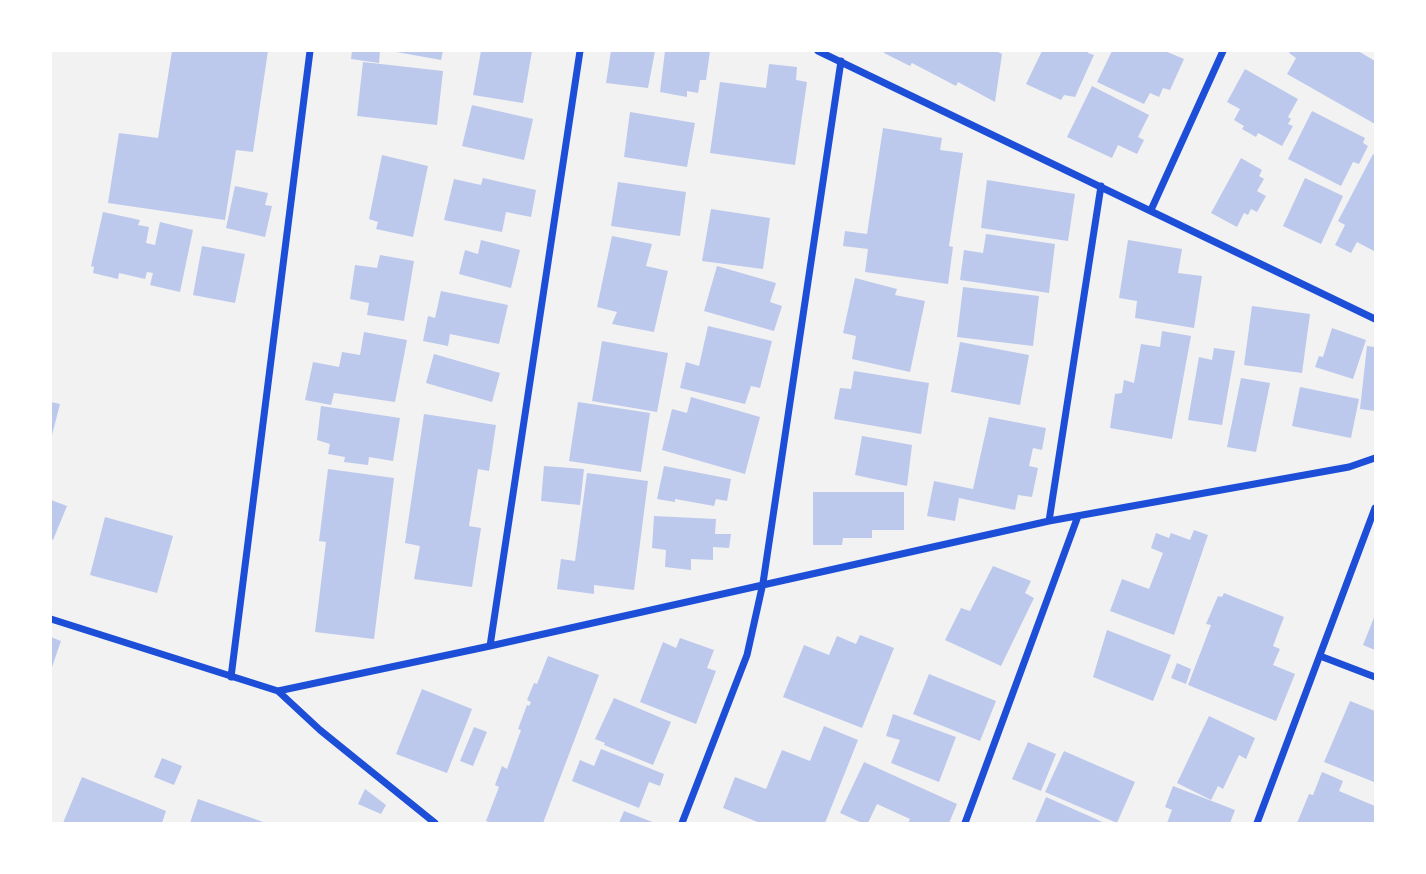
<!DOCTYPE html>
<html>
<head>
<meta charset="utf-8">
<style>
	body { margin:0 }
	#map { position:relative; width:1426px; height:874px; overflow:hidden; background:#f2f2f2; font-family:Mulish,sans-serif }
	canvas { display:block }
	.frame { position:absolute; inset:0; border:52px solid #fff; pointer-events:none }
</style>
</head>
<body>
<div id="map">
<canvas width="1426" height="874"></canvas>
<div class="frame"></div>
</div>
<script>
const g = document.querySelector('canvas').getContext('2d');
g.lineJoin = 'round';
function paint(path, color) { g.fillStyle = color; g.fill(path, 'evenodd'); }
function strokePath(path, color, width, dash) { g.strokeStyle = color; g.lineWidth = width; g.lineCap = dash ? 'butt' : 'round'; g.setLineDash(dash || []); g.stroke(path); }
const building = new Path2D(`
	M172,51H268L253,152L236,150L225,220L108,203L119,133L158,138Z
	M352,51H380L379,63L351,59Z
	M391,51H443L441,60Z
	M481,51H532L523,103L473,95Z
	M611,51H655L648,88L606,83Z
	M665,51H710L706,80H700L698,93L687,91V97L660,92Z
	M885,51H996L1002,54L995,102L958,82L956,86L912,63L910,66L884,53Z
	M1042,51H1089L1088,53L1094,55L1075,97L1064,95L1061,100L1026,84Z
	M1112,51H1165L1184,59L1170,90L1163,88L1159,97L1150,93L1144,104L1097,82Z
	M1291,51H1358L1375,61V124L1287,74L1296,58L1289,53Z
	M363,62L443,71L437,125L357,116Z
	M769,64L797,67L796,80L807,82L795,165L710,153L720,82L766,88Z
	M1245,69L1298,99L1288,117L1291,119L1288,124L1293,126L1282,146L1258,133L1256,137L1242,129L1244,126L1234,120L1240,109L1227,102Z
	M1092,86L1149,115L1138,137L1144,140L1137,154L1118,145L1112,158L1067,137Z
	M472,105L533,119L524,160L462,146Z
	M1312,111L1365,138L1363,143L1368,146L1359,164L1353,162L1341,186L1288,159Z
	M630,112L695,123L687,167L624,157Z
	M883,128L942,138L940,150L963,153L949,246L953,247L948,284L865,272L868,249L843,246L845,231L867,234Z
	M1373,154L1375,156V249L1374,251L1357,242L1351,253L1335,245L1345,225L1338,221Z
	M382,155L428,166L413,237L376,229L378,222L369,219Z
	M1241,158L1262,170L1259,176L1264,179L1257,191L1266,196L1257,212L1251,209L1248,215L1244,213L1237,227L1211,213Z
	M483,178L536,190L531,217L506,212L502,232L444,220L454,179L481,185Z
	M1305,178L1343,196L1321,244L1283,226Z
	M987,180L1075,194L1068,241L981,228Z
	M618,182L686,192L680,236L611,226Z
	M235,186L268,193L265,205L272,206L265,237L226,228Z
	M711,209L770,218L763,269L702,261Z
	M103,212L140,220L138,225L149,227L146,243L155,245L160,222L193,230L180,292L150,285L153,273L147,272L145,279L119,273L118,279L93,273L94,267L91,266Z
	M986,234L1055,244L1049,293L960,280L964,250L983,253Z
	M612,236L652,244L646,266L668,271L654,332L612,324L617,312L597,307Z
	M481,240L520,250L511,288L459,274L465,250L478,254Z
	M1128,240L1182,249L1178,273L1202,276L1194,328L1135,318L1137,301L1119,298Z
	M202,246L245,254L235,303L193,295Z
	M380,255L414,261L404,321L367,315L369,303L350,299L355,265L377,268Z
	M717,266L776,283L770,302L782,306L774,331L704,311Z
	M855,278L897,289L895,295L925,301L910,372L852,359L856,336L843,333Z
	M963,287L1039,296L1033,346L957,337Z
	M441,291L508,305L499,344L450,334L448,346L423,341L428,316L435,318Z
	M1252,306L1310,314L1302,373L1244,365Z
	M708,326L772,341L760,388L751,386L745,404L680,388L686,362L699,366Z
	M1332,328L1366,340L1353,379L1315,367L1319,356L1323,357Z
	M1162,331L1191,336L1172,439L1110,428L1115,394L1122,393L1124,380L1134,383L1141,344L1160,347Z
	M364,332L407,340L395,402L334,393L331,405L305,400L313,362L339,367L342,352L360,355Z
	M602,341L668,353L657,412L592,401Z
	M960,342L1029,355L1020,405L951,392Z
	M1367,346L1375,347V411L1360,409Z
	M1214,348L1235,351L1222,425L1188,420L1199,357L1212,360Z
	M434,354L500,373L492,402L426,383Z
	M854,371L929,383L921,434L834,419L840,388L851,389Z
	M1241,378L1270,383L1256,452L1227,447Z
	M1300,387L1359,399L1351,438L1292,426Z
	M691,397L760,417L745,474L662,450L672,409L687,413Z
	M51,402L60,404L52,435H51Z
	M578,402L650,413L641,472L569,461Z
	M321,406L400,418L393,461L369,457L368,465L344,462L345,457L328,454L330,444L317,440Z
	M424,414L496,425L489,471L478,469L469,526L481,528L472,587L414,579L420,546L405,543Z
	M989,417L1046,428L1042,450L1033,448L1029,466L1038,468L1032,497L1018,495L1015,510L959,498L955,521L927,516L934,481L973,489Z
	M862,436L912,445L907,486L855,475Z
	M544,466L584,469L580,505L541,501Z
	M664,466L731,479L727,501L716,499L714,506L675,499V502L657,499Z
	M328,469L394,478L374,639L315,632L326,542L319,541Z
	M587,473L648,481L634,590L594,585V594L557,589L561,559L575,561Z
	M813,492H904V530H872V538H843L842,545H813Z
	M51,500L67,506L53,540L51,539Z
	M654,516L716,519L715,534H731L729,548L713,547V560L691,559V570L665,567L666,550L652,548Z
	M105,517L173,536L157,593L90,575Z
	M1194,530L1208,535L1174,635L1110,611L1122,579L1149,589L1163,553L1151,548L1156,533L1169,538L1171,533L1190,540Z
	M993,566L1031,581L1025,593L1034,598L1001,666L945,640L961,608L970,611Z
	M1224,593L1284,617L1273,646L1280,649L1273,665L1295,674L1276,721L1188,685L1211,625L1206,624L1218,596L1222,597Z
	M1375,615V650L1363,645Z
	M1107,630L1171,655L1153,701L1093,677Z
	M860,635L894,648L862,728L783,697L804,645L829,655L837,636L856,644Z
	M51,637L61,641L51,670Z
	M680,638L714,650L707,668L716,671L696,724L640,702L663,642L676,648Z
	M548,656L599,675L543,823H493L486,821L499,787L495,785L502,766L507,769L521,730L518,729L527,705L529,706L531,702L527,700L534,683L537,684Z
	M1177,663L1191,669L1186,684L1171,678Z
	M929,674L996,701L980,741L913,714Z
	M422,689L472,709L447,773L396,754Z
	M614,698L671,722L653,765L604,745L605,743L595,739Z
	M1350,701L1375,711L1374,782L1324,762Z
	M893,714L956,737L939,782L891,763L900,740L886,736Z
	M1209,716L1255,738L1246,759L1239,755L1223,789L1218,786L1211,800L1177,783Z
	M824,726L858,740L825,823H760L723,808L735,777L766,789L782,750L810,761Z
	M474,727L487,732L473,766L460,761Z
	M1028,742L1056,754L1041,791L1012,779Z
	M601,749L664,774L660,786L649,782L639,808L572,781L580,760L594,766Z
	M1064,751L1135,782L1117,823L1045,792Z
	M162,758L182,766L174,785L154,777Z
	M864,762L957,804L949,823H908L910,819L877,804L868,823H862L840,813Z
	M1322,772L1343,781L1339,791L1375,806V823H1297L1309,794L1313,795Z
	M82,777L166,811L162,823H63Z
	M1173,786L1235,810L1230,823H1167L1172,810L1165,807Z
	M365,789L386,805L381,814L358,804Z
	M1046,797L1105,823H1035Z
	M198,799L266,823H190Z
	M624,811L655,823H619Z`);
const minor = new Path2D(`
	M818,51L1375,319
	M1151,210L1223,51
	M1049,521L1101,186
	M51,619L278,691L320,730L435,823
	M490,646L580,51
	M1320,656L1375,677
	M231,677L310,51
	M278,691L490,646L1049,521L1349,467L1375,458
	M682,823L747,655L763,583L841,61
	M965,823L1078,516
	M1257,823L1375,508`);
paint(building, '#bdc9ec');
strokePath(minor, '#1d4ed8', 7);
</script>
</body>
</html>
